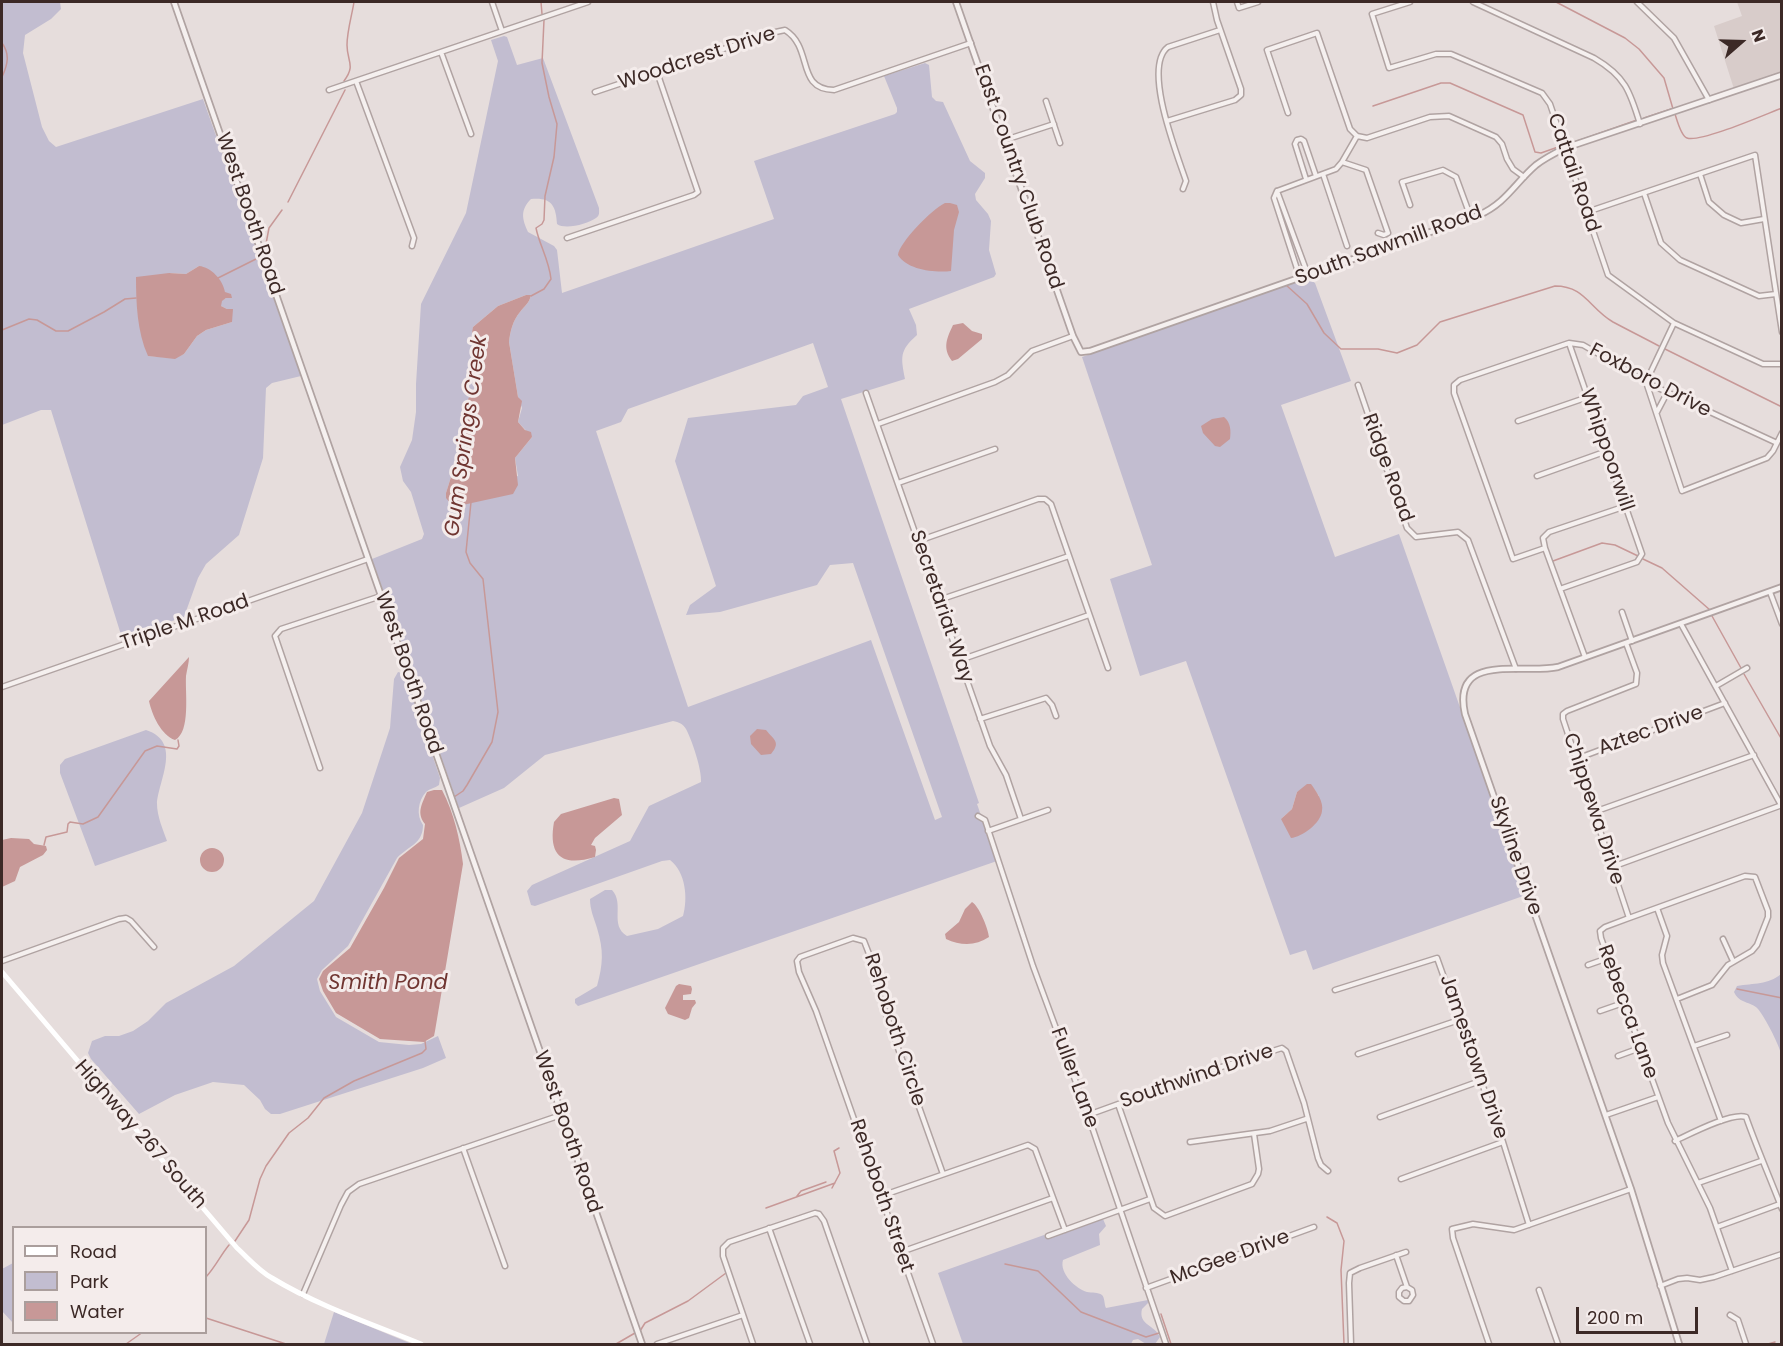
<!DOCTYPE html>
<html>
<head>
<meta charset="utf-8">
<style>
	body { margin:0 }
	#map { position:relative; width:1783px; height:1346px; overflow:hidden; background:#e6dddc; font-family:Poppins,sans-serif }
	canvas { display:block }
	.frame { position:absolute; inset:0; border:3px solid #3c2926; pointer-events:none }
	.legend { position:absolute; left:12px; top:1226px; width:195px; height:108px; box-sizing:border-box; background:#f4eceb; border:2px solid #aa9e9c; margin:0; padding:8px 10px; list-style:none; font-size:18px; color:#3c2926 }
	.legend li { display:flex; align-items:center; gap:12px; height:30px }
	.legend b { width:30px; border:2px solid #aa9e9c }
	.north { position:absolute; left:1711px; top:12px; width:60px; height:60px; -webkit-text-stroke:4px #f4eceb; paint-order:stroke; rotate:70deg; font-size:16px; font-weight:700; line-height:24px; text-align:center; color:#3c2926 }
	.north::after { content:''; display:block; margin:auto; width:21px; height:27px; background:#3c2926; clip-path:polygon(50% 0,100% 100%,50% 72%,0 100%) }
	.scale { position:absolute; left:1576px; top:1307px; width:122px; height:27px; box-sizing:border-box; border:3px solid #3c2926; border-top:0; padding-left:8px; font-size:18px; line-height:21px; white-space:nowrap; color:#3c2926; -webkit-text-stroke:4px #f4eceb; paint-order:stroke }
</style>
</head>
<body>
<div id="map">
<canvas width="1783" height="1346"></canvas>
<div class="frame"></div>
<ul class="legend">
<li><b style="height:8px;background:#fff"></b>Road</li>
<li><b style="height:16px;background:#c2bdd0"></b>Park</li>
<li><b style="height:16px;background:#c79897"></b>Water</li>
</ul>
<div class="north">N</div>
<div class="scale">200 m</div>
</div>
<script>
const g = document.querySelector('canvas').getContext('2d');
g.lineJoin = 'round';
function paint(path, color) { g.fillStyle = color; g.fill(path, 'evenodd'); }
function strokePath(path, color, width, dash) { g.strokeStyle = color; g.lineWidth = width; g.lineCap = dash ? 'butt' : 'round'; g.setLineDash(dash || []); g.stroke(path); }
function label(font, color, halo, rows, align = 'center') {
  g.font = font + ' Poppins,sans-serif'; g.lineWidth = 6; g.setLineDash([]); g.textBaseline = 'middle'; g.strokeStyle = halo; g.fillStyle = color; for (const [text, x, y, turn = 0] of rows) {
    g.save(); g.translate(x, y); g.rotate((+turn || 0) * Math.PI / 180); g.textAlign = isNaN(turn) ? turn : align; if (halo) g.strokeText(text, 0, 0); g.fillText(text, 0, 0); g.restore();
  }
}
const built = new Path2D(`
	M1737,2H1781V72L1734,89L1714,26L1742,16Z`);
const green = new Path2D(`
	M2,2H60L61,9L51,19L25,35L23,53L42,127L49,141L56,147L203,99L301,376L272,383L266,388L263,458L239,535L206,564L198,578L184,617L122,638L51,410H41L2,425ZM199,266L225,292L226,298L221,301V306L227,309L232,322L206,330L197,336L184,354L175,358L148,356L169,273L186,274Z
	M504,36L507,37L517,65L543,58L599,208C599,213 600,215 596,218C588,224 565,230 557,224C556,205 551,197 531,199C520,210 522,219 528,232L554,246L557,250L562,293L774,219L754,161L895,114L897,112V108L884,76L925,63L929,65L932,97L936,101L943,102L970,161L985,173V178L975,194L976,200L988,214L991,221L989,250L996,274L994,277L909,309L916,325L917,335C899,351 901,357 905,379L841,399L979,803L977,804L997,861L578,1006L575,1003V999L597,986C603,964 604,951 597,928C594,918 590,910 590,899L605,890H612C625,904 609,925 627,936L658,929L683,916C688,899 686,872 670,860L662,861L535,906L531,905L527,891L532,885L630,841L649,806L701,782C702,770 692,740 686,729C683,724 679,722 673,721L545,755L504,788L459,808L372,559L422,539L424,534L411,492L403,481L400,467L412,440L416,412V384L421,304L466,213L498,61L491,40ZM526,295H531C529,304 525,305 520,312C513,320 510,332 509,342L518,397L522,408L518,422L532,437L515,458L518,476L446,493L466,429L468,399C469,399 475,392 475,392C483,376 471,345 473,327L498,306ZM813,343L828,387L803,396L796,405L688,418L675,461L716,586L690,605L686,615L720,612L817,585L830,565L853,563L942,817L935,820L871,640L688,707L596,431L621,422L628,409Z
	M1308,278L1315,283L1351,381L1281,405L1335,557L1399,534L1526,895L1313,970L1306,950L1290,955L1186,661L1140,676L1110,579L1152,565L1082,357ZM1311,785L1319,796L1281,819L1292,809L1297,792Z
	M398,672L405,674L440,778L439,785C435,788 429,789 426,792C418,801 416,815 423,825C423,844 408,846 397,858L348,946L322,970L317,979L320,991L336,1017L379,1042L409,1045L421,1044L438,1036L446,1058L423,1068L280,1114H271L265,1109L260,1100L244,1085L213,1082L175,1095L139,1114L91,1059L88,1053L92,1041L105,1036H119L133,1031L148,1021L166,1003L234,966L314,901L362,813L390,728L394,679Z
	M146,730C183,742 158,781 157,804C157,816 163,830 167,841L95,866L60,773V765L65,759Z
	M1781,974V1053C1777,1041 1766,1019 1758,1009C1751,1001 1739,1004 1734,992L1737,986C1754,983 1768,985 1781,974Z
	M1103,1219L1106,1226L1099,1234L1100,1245L1063,1260C1059,1273 1076,1289 1087,1292C1092,1293 1098,1292 1102,1295C1105,1298 1104,1304 1106,1308L1148,1300V1303L1142,1309C1138,1325 1155,1325 1160,1337L1155,1344H1146L1138,1339L1133,1340L1131,1344H963L938,1273L1044,1235L1046,1239Z
	M13,1263V1323L2,1311V1269Z
	M334,1312L412,1344H324Z`);
const water = new Path2D(`
	M945,203H950L957,205L959,212L954,230L951,271C935,273 907,270 898,255C899,243 932,209 945,203Z
	M199,266C211,267 223,280 225,292L231,294L232,298H226L222,301L221,306L227,309H233L232,322L206,330L197,336L184,354L175,359L148,356C137,332 136,302 136,277L169,273L186,274Z
	M526,295H531C529,304 525,305 520,312C513,320 510,332 509,342L518,397L522,401L518,422L525,430L531,432L532,437L515,458L518,485L513,494L458,506L452,505L446,498V493L466,429L468,399C489,379 467,350 473,327L498,306Z
	M963,323L972,331L982,334V339L958,359L952,361C942,348 947,338 953,325Z
	M1224,417C1231,423 1231,431 1230,439L1220,447L1215,446L1203,433L1201,426L1212,419Z
	M189,657C189,663 187,669 186,676C185,692 191,732 175,740C161,735 152,715 149,701Z
	M757,729L766,730C774,740 781,742 771,754L761,755L751,744L750,736Z
	M1307,784H1311C1316,791 1324,802 1322,811C1321,823 1302,837 1291,838L1281,819L1292,809L1297,792Z
	M434,790H442C454,813 460,839 463,864L435,1031L434,1036L424,1042L380,1039L336,1013L323,991L319,979L323,971L350,948L384,888L399,858L423,839L425,824C416,813 422,804 427,792Z
	M614,798L619,799L622,815L595,838L591,845L595,846L596,850L595,857C562,867 548,856 554,822L561,814Z
	M11,838L29,839L34,844L46,846L47,850L43,855L20,867L15,881L2,887V840Z
	M200 860a12 12 0 1 1 24 0a12 12 0 1 1-24 0Z
	M972,902C979,906 988,928 989,937C976,946 961,946 946,939L945,934L959,922L965,909Z
	M679,984L691,986L692,989L691,994L683,995V1000H695L696,1003L692,1008L689,1018L685,1020L668,1014L665,1008L676,986Z`);
const stream = new Path2D(`
	M541,2L542,14
	M1556,2L1625,38L1639,49L1664,78L1673,109
	M2,43C10,54 8,64 2,77
	M344,81C356,65 347,62 347,45C347,31 352,15 354,2
	M1373,106L1441,83H1450L1523,115L1535,152L1541,153L1558,147
	M1675,114C1677,120 1681,136 1687,138C1700,143 1766,114 1782,108
	M1644,118L1671,109
	M1569,144L1637,120
	M288,202L345,90
	M265,249L269,228L282,210
	M218,278L260,257
	M1286,285L1307,304L1324,333L1341,349H1378L1397,353L1417,345L1440,322L1555,286C1585,286 1589,308 1613,322C1628,330 1644,338 1659,346
	M531,296L544,289L551,279C549,260 539,244 536,228L542,224L544,220L545,196L554,157L557,124L549,97L542,63L544,20
	M2,330L29,319L37,320L56,331H68L104,312L125,299L136,298
	M1665,349L1782,407
	M1643,559L1662,568L1710,610
	M1553,561L1602,543L1615,545L1638,556
	M1712,616L1741,668
	M1744,674L1782,740
	M454,797L463,791L467,785L492,742L498,712L483,579L470,563L466,552L471,502
	M44,845L46,837L67,832L68,824L70,822L83,824L98,817L145,751L157,746L177,749L179,746L178,740
	M1737,989L1782,998
	M832,1188L840,1173L834,1151L839,1148
	M797,1196L801,1191L826,1182
	M766,1208L835,1183
	M1327,1217L1337,1223L1344,1241L1341,1270L1344,1344
	M235,1241L249,1220L260,1179L266,1166L289,1133L308,1118L324,1098L354,1081L422,1053L426,1049L425,1041
	M1005,1264L1038,1271L1081,1312L1146,1337L1159,1333
	M206,1277C216,1266 220,1256 229,1245
	M1161,1314L1171,1344
	M206,1318L286,1344
	M640,1331L645,1323L688,1301L726,1273
	M126,1344L143,1332
	M616,1344L635,1333
	M1768,1344L1775,1342`);
const minor = new Path2D(`
	M492,2L502,31
	M1237,2L1239,8L1258,2
	M1410,2L1372,14L1389,68L1436,54H1451L1542,93L1550,104L1608,275L1674,323L1763,364H1782
	M1473,2L1594,58C1625,76 1630,91 1640,124
	M1637,2L1674,38L1709,100
	M441,52L471,134
	M356,81L414,238L412,246
	M329,90L588,2
	M595,92L771,33L785,30C814,48 795,89 834,90L971,43
	M1046,101L1060,143
	M1288,113L1267,50L1317,33L1350,129L1357,136L1367,138L1430,117L1449,116L1496,137L1502,144L1507,159L1513,169L1524,177
	M1167,121L1235,100L1241,95V89L1217,20L1213,2
	M1005,140L1054,124
	M1342,162L1366,170L1388,233L1384,235L1378,233
	M1323,174L1347,246
	M1700,174L1709,202L1724,215L1741,223L1764,219
	M1306,179L1295,144L1297,140L1301,139L1304,141L1316,176
	M1183,189L1186,181C1177,154 1142,67 1168,47L1220,30
	M1277,191L1336,169L1342,162L1357,136
	M1644,193L1661,243L1680,260L1759,296L1776,294
	M1410,205L1402,182L1443,170L1456,177L1471,218
	M1587,212L1755,155L1782,332
	M567,238L694,195L698,192L657,72
	M1300,278L1274,198L1277,191L1308,275
	M1674,323L1646,382L1682,491L1767,458L1773,451L1782,433
	M1358,385L1407,528L1416,537L1458,532L1468,540L1516,669
	M866,393L990,746L1006,775L1021,819
	M1657,412L1667,393
	M1518,421L1588,397
	M878,424L995,382L1008,375L1032,351L1073,336
	M1537,476L1607,451
	M898,483L995,449
	M918,541L1038,499H1045L1051,504L1108,668
	M1545,548L1513,559L1454,393V385L1460,380L1569,343L1583,345L1656,387L1777,443
	M1560,589L1637,562L1642,554L1569,343
	M1770,592L1782,624
	M939,600L1069,556
	M1622,612L1632,641
	M1681,624L1781,805
	M1626,643L1637,673L1636,684L1567,711L1563,714V719L1629,918
	M1585,657L1545,548L1543,538L1549,532L1626,506
	M960,660L1089,615
	M1716,686L1747,668
	M2,687L368,559
	M980,719L1046,698L1052,705L1056,716
	M1576,759L1725,703
	M320,768L275,636L281,629L381,596
	M1594,812L1754,755
	M978,816L985,820L1033,966L1088,1115L1166,1344
	M988,831L1048,810
	M1612,867L1782,805
	M1657,908L1667,936L1662,955L1663,963L1721,1121
	M1723,939L1733,961
	M2,961L119,919L126,918L131,921L154,947
	M1588,965L1608,958
	M1335,990L1437,958L1503,1142L1529,1225
	M1677,999L1712,985L1728,965L1752,951L1757,945L1768,917V911L1755,877L1745,876L1629,918L1605,927L1600,931L1601,938L1668,1123L1710,1208L1732,1271
	M1600,1011L1623,1003
	M1694,1046L1727,1035
	M1358,1054L1459,1020
	M1618,1056L1640,1048
	M1118,1104L1154,1208L1165,1216L1252,1184L1258,1174L1259,1169L1254,1134
	M1088,1115L1215,1069L1282,1048L1286,1051L1304,1103L1318,1158L1321,1165L1328,1171
	M1606,1115L1658,1097
	M1380,1117L1480,1081
	M1675,1141C1690,1134 1732,1112 1746,1117C1757,1148 1770,1178 1782,1209
	M1190,1142L1270,1131L1306,1119
	M463,1148L505,1266
	M1401,1179L1503,1142
	M1698,1183L1761,1161
	M881,1196L1028,1145L1035,1149L1065,1230
	M1717,1227L1780,1204
	M769,1228L810,1344
	M1048,1236L1150,1199
	M901,1252L1053,1198
	M1396,1255L1407,1287L1402,1288L1399,1292V1297L1404,1301H1409L1413,1295L1412,1290L1407,1287
	M1660,1286L1678,1279L1687,1278L1700,1280L1714,1277L1782,1254
	M1146,1288L1314,1227
	M1539,1290L1558,1344
	M303,1294L341,1205L348,1192L359,1184L561,1115
	M1730,1315L1738,1320L1746,1344
	M657,1344L743,1315
	M753,1344L723,1256V1248L729,1242L815,1213L819,1214L824,1221L867,1344
	M933,1344L816,1011L799,972L797,961L800,957L853,938L864,941L871,959L879,995L943,1174
	M1351,1344L1349,1283L1350,1273L1360,1268L1406,1252
	M1489,1344L1453,1238L1452,1229L1473,1224L1514,1230L1631,1189`);
const tertiary = new Path2D(`
	M174,2L642,1344
	M956,2L1073,336L1081,352L1090,351L1479,215C1506,203 1515,183 1536,165C1545,158 1555,153 1565,148L1782,75
	M1679,1344L1631,1189L1465,714C1451,651 1523,675 1558,667L1782,587`);
const secondary = new Path2D(`
	M2,972L237,1248C248,1258 259,1271 272,1278C318,1306 372,1324 421,1344`);
const streetNames = [
	["Woodcrest Drive",697,59,-18],
	["Cattail Road",1573,173,71],
	["East Country Club Road",1018,177,71],
	["West Booth Road",249,214,71],
	["South Sawmill Road",1389,246,-20],
	["Foxboro Drive",1650,381,28],
	["Whippoorwill",1606,450,71],
	["Ridge Road",1387,468,70],
	["Secretariat Way",941,607,71],
	["Triple M Road",185,623,-19],
	["West Booth Road",408,673,71],
	["Aztec Drive",1651,731,-20],
	["Chippewa Drive",1593,809,72],
	["Skyline Drive",1515,856,71],
	["Rebecca Lane",1627,1012,70],
	["Rehoboth Circle",894,1030,72],
	["Jamestown Drive",1473,1057,71],
	["Southwind Drive",1197,1077,-19],
	["Fuller Lane",1074,1078,70],
	["West Booth Road",567,1132,71],
	["Highway 267 South",140,1135,49],
	["Rehoboth Street",881,1196,71],
	["McGee Drive",1230,1258,-20]
];
const waterNames = [
	["Gum Springs Creek",467,436,-82],
	["Smith Pond",388,984]
];
paint(built, '#d8ccca');
paint(green, '#c2bdd0');
paint(water, '#c79897');
strokePath(stream, '#c79897', 1.5);
strokePath(minor, '#b0a3a2', 7);
strokePath(tertiary, '#b0a3a2', 8);
strokePath(minor, '#f5f0ef', 4);
strokePath(tertiary, '#f5f0ef', 4.5);
strokePath(secondary, '#fff', 5);
label('20px', '#3c2926', '#f4eceb', streetNames);
label('italic 21px', '#703531', '#f4eceb', waterNames);
</script>
</body>
</html>
